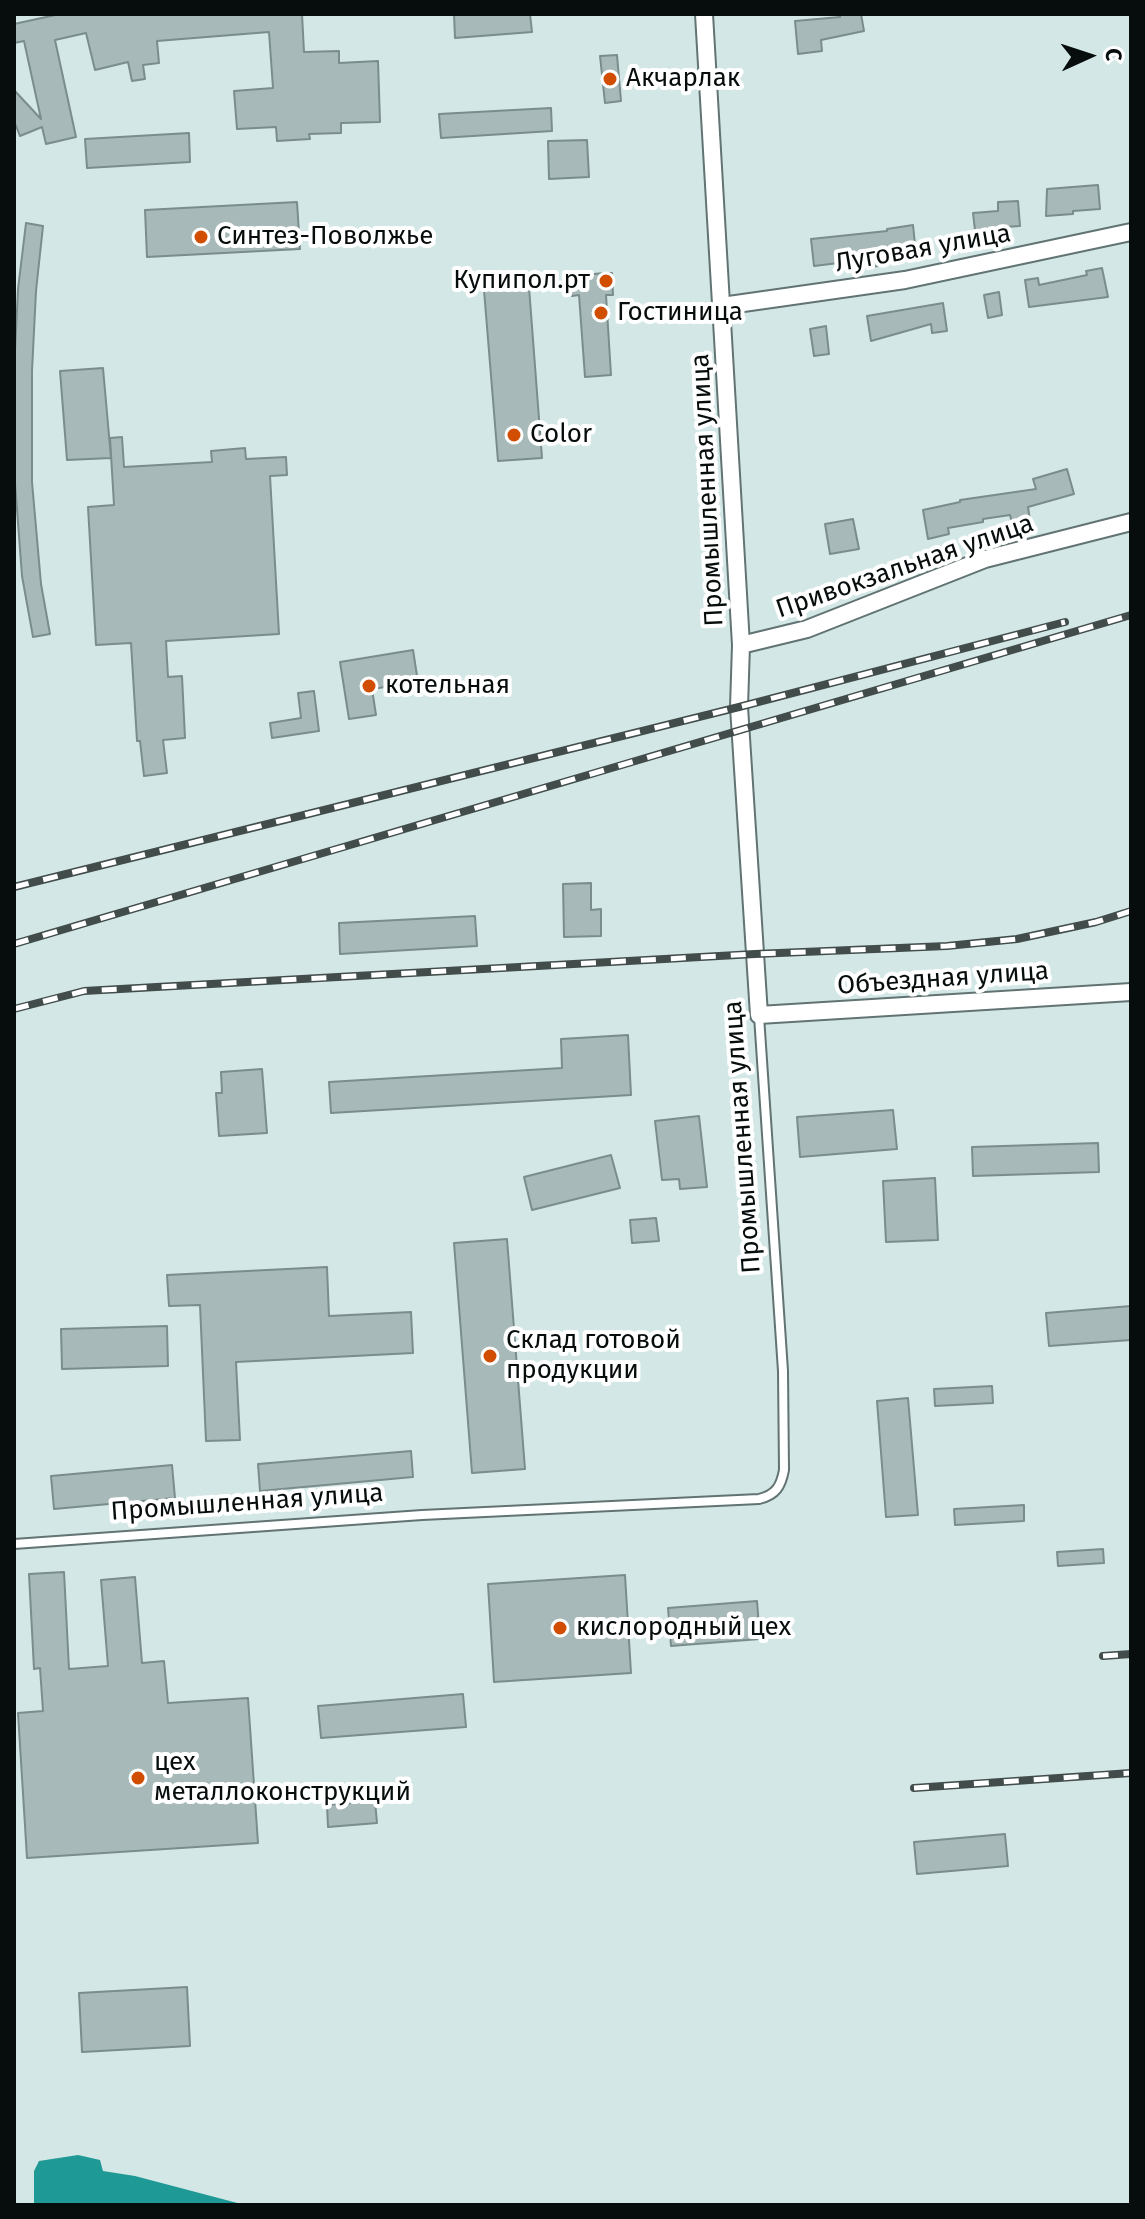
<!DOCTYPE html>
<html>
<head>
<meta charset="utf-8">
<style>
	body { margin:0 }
	#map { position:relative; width:1145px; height:2219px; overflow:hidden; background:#d3e8e6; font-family:"Fira Sans",sans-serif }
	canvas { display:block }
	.frame { position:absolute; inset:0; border:16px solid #070d0d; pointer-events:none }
	.north { position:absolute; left:1049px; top:16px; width:80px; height:80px; -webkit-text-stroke:6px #fff; paint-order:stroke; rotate:87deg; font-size:22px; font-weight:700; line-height:32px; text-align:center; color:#070d0d }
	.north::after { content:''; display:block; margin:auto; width:28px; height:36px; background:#070d0d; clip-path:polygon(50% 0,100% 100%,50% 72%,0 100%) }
</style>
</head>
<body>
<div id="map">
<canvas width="1145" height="2219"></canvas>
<div class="frame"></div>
<div class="north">С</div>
</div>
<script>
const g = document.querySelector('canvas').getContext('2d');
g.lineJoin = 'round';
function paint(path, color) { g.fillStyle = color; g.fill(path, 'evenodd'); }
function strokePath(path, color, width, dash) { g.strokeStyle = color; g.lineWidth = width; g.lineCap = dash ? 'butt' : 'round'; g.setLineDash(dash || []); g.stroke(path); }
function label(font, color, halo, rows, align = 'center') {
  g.font = font + ' "Fira Sans",sans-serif'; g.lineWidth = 8; g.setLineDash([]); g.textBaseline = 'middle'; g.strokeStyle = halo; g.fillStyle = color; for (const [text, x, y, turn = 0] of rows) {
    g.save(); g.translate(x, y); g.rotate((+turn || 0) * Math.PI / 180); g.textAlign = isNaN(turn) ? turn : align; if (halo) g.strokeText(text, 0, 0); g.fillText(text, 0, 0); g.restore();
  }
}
const water = new Path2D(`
	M78,2155L100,2160L103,2171L135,2176L245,2205H34V2171L39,2161Z`);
const building = new Path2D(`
	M60,14H302L304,52L339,51V63L378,61L380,122L341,123V133L309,134L310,139L277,141L276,127L237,129L234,91L273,88L269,32L157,41L159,63L143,65L145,79L132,81L128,62L95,70L86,33L55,40L76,137L46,144L42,127L20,136L14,121V90L41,119L24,41L14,43V24Z
	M454,14H530L532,32L455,38Z
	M840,14H861L864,31L821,40L822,51L798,54L795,21L840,17Z
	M617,55L621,101L605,103L600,56Z
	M551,108L552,131L441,138L439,114Z
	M189,133L190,162L87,168L85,139Z
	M587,140L589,177L549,179L548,141Z
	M1098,185L1100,209L1073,211V214L1046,216L1047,189Z
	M1018,201L1020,226L991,228L992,237L976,239L973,213L998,211V202Z
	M297,202L300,249L147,257L145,210Z
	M26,223L43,226L36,291L32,371V482L41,584L50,634L33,637L22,576L15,483L14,371L18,289Z
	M913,225L916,254L879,258V266L855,268V261L814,266L811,239L887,231V229Z
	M1102,268L1108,297L1029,307L1025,280L1038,278L1039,285L1087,275L1086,271Z
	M605,273H612L613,295H606L611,375L585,377L579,295L572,296L570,276Z
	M528,274L542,458L498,461L483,278Z
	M999,292L1002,315L988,318L984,295Z
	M943,303L947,331L932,333L931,324L871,341L867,316Z
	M826,326L829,354L814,356L810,329Z
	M103,368L111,458L67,460L60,371Z
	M122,437L124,467L212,462L211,451L245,448L246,459L286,457L287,475L270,476L279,634L166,641L168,677L182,676L185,738L163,740L167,773L144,776L140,741H137L131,643L96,645L88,507L114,505L110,438Z
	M1067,469L1074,494L1028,507L1030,520L1012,524L1010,515L983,519V522L948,528L949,534L928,539L923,510L960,502V500L1036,489L1033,479Z
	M853,519L859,549L830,554L825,524Z
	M413,650L418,682L372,689L376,715L349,719L340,662Z
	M314,691L319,731L272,738L270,723L301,718L298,693Z
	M591,883V910L601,909V936L564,937L563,884Z
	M475,916L477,946L340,954L339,923Z
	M628,1035L631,1095L331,1113L329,1082L562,1068L561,1039Z
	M262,1069L267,1133L219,1136L216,1093H222L221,1072Z
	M893,1110L897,1149L800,1157L797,1117Z
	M699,1116L707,1187L680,1189L679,1179L662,1180L655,1121Z
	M1098,1143L1099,1172L973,1176L972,1147Z
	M611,1155L620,1188L532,1210L524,1177Z
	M935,1178L938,1240L886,1242L883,1181Z
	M656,1218L659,1241L632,1243L630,1220Z
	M507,1239L525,1469L472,1473L454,1243Z
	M327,1267L329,1316L411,1312L413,1353L236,1362L240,1440L206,1441L200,1305L169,1306L167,1275Z
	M1131,1306V1340L1049,1346L1046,1313Z
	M167,1326L168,1366L62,1369L61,1329Z
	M992,1386L993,1403L935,1406L934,1389Z
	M908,1398L918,1515L886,1517L877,1401Z
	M411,1451L413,1477L260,1491L258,1464Z
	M172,1465L175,1498L54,1509L51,1476Z
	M1024,1505V1521L955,1525L954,1509Z
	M1103,1549L1104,1563L1058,1566L1057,1552Z
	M64,1572L69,1669L108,1666L101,1580L135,1577L142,1663L164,1661L168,1703L248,1698L258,1843L27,1858L18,1713L43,1711L40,1668L34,1669L29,1574Z
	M625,1575L631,1673L494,1682L488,1584Z
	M757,1601L760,1639L671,1646L668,1608Z
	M463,1694L466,1727L321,1738L318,1706Z
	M375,1801L377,1823L328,1827L327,1805Z
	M1005,1834L1008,1866L917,1874L914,1842Z
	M187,1987L190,2046L82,2052L79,1993Z`);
const service = new Path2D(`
	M14,1544L422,1515L759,1499C776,1495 781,1486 784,1470L783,1371L759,1016`);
const minor = new Path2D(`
	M704,14L741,645L739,707L759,1015L1131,992
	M722,306L905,280L1131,232
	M741,645L807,629L985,559L1131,522`);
const rail = new Path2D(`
	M14,887L739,707L1065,622
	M14,944L1131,615
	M14,1009L84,991L755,954L947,946L1017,939L1096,922L1131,911
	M1103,1656L1131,1654
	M914,1788L1131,1773`);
const markers = [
	[610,79,8,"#d14d00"],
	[201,237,8,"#d14d00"],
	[606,281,8,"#d14d00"],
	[601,313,8,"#d14d00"],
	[514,435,8,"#d14d00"],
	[369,686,8,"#d14d00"],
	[490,1356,8,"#d14d00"],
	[560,1628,8,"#d14d00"],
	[138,1778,8,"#d14d00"]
];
const poiNames = [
	["Акчарлак",626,79],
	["Синтез-Поволжье",217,237],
	["Купипол.рт",590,281,"right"],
	["Гостиница",617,313],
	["Color",530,435],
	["котельная",385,686],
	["Склад готовой",506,1341],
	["продукции",506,1371],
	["кислородный цех",576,1628],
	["цех",154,1763],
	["металлоконструкций",154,1793]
];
const streetNames = [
	["Луговая улица",923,249,-10],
	["Промышленная улица",708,490,-93],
	["Привокзальная улица",905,567,-19],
	["Объездная улица",943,979,-4],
	["Промышленная улица",743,1137,-94],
	["Промышленная улица",247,1503,-4]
];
paint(water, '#1f9995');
paint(building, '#a7bab9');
strokePath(building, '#7a8d8c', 2);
strokePath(service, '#617372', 12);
strokePath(minor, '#617372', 20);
strokePath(service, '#fff', 8);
strokePath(minor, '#fff', 16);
strokePath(rail, '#414c4b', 8);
strokePath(rail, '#fff', 5, [15]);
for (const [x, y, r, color] of markers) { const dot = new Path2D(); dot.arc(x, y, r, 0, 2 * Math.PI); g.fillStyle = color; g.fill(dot); strokePath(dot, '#fff', 3); }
label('26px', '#070d0d', '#fff', poiNames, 'left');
label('26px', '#070d0d', '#fff', streetNames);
</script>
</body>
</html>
